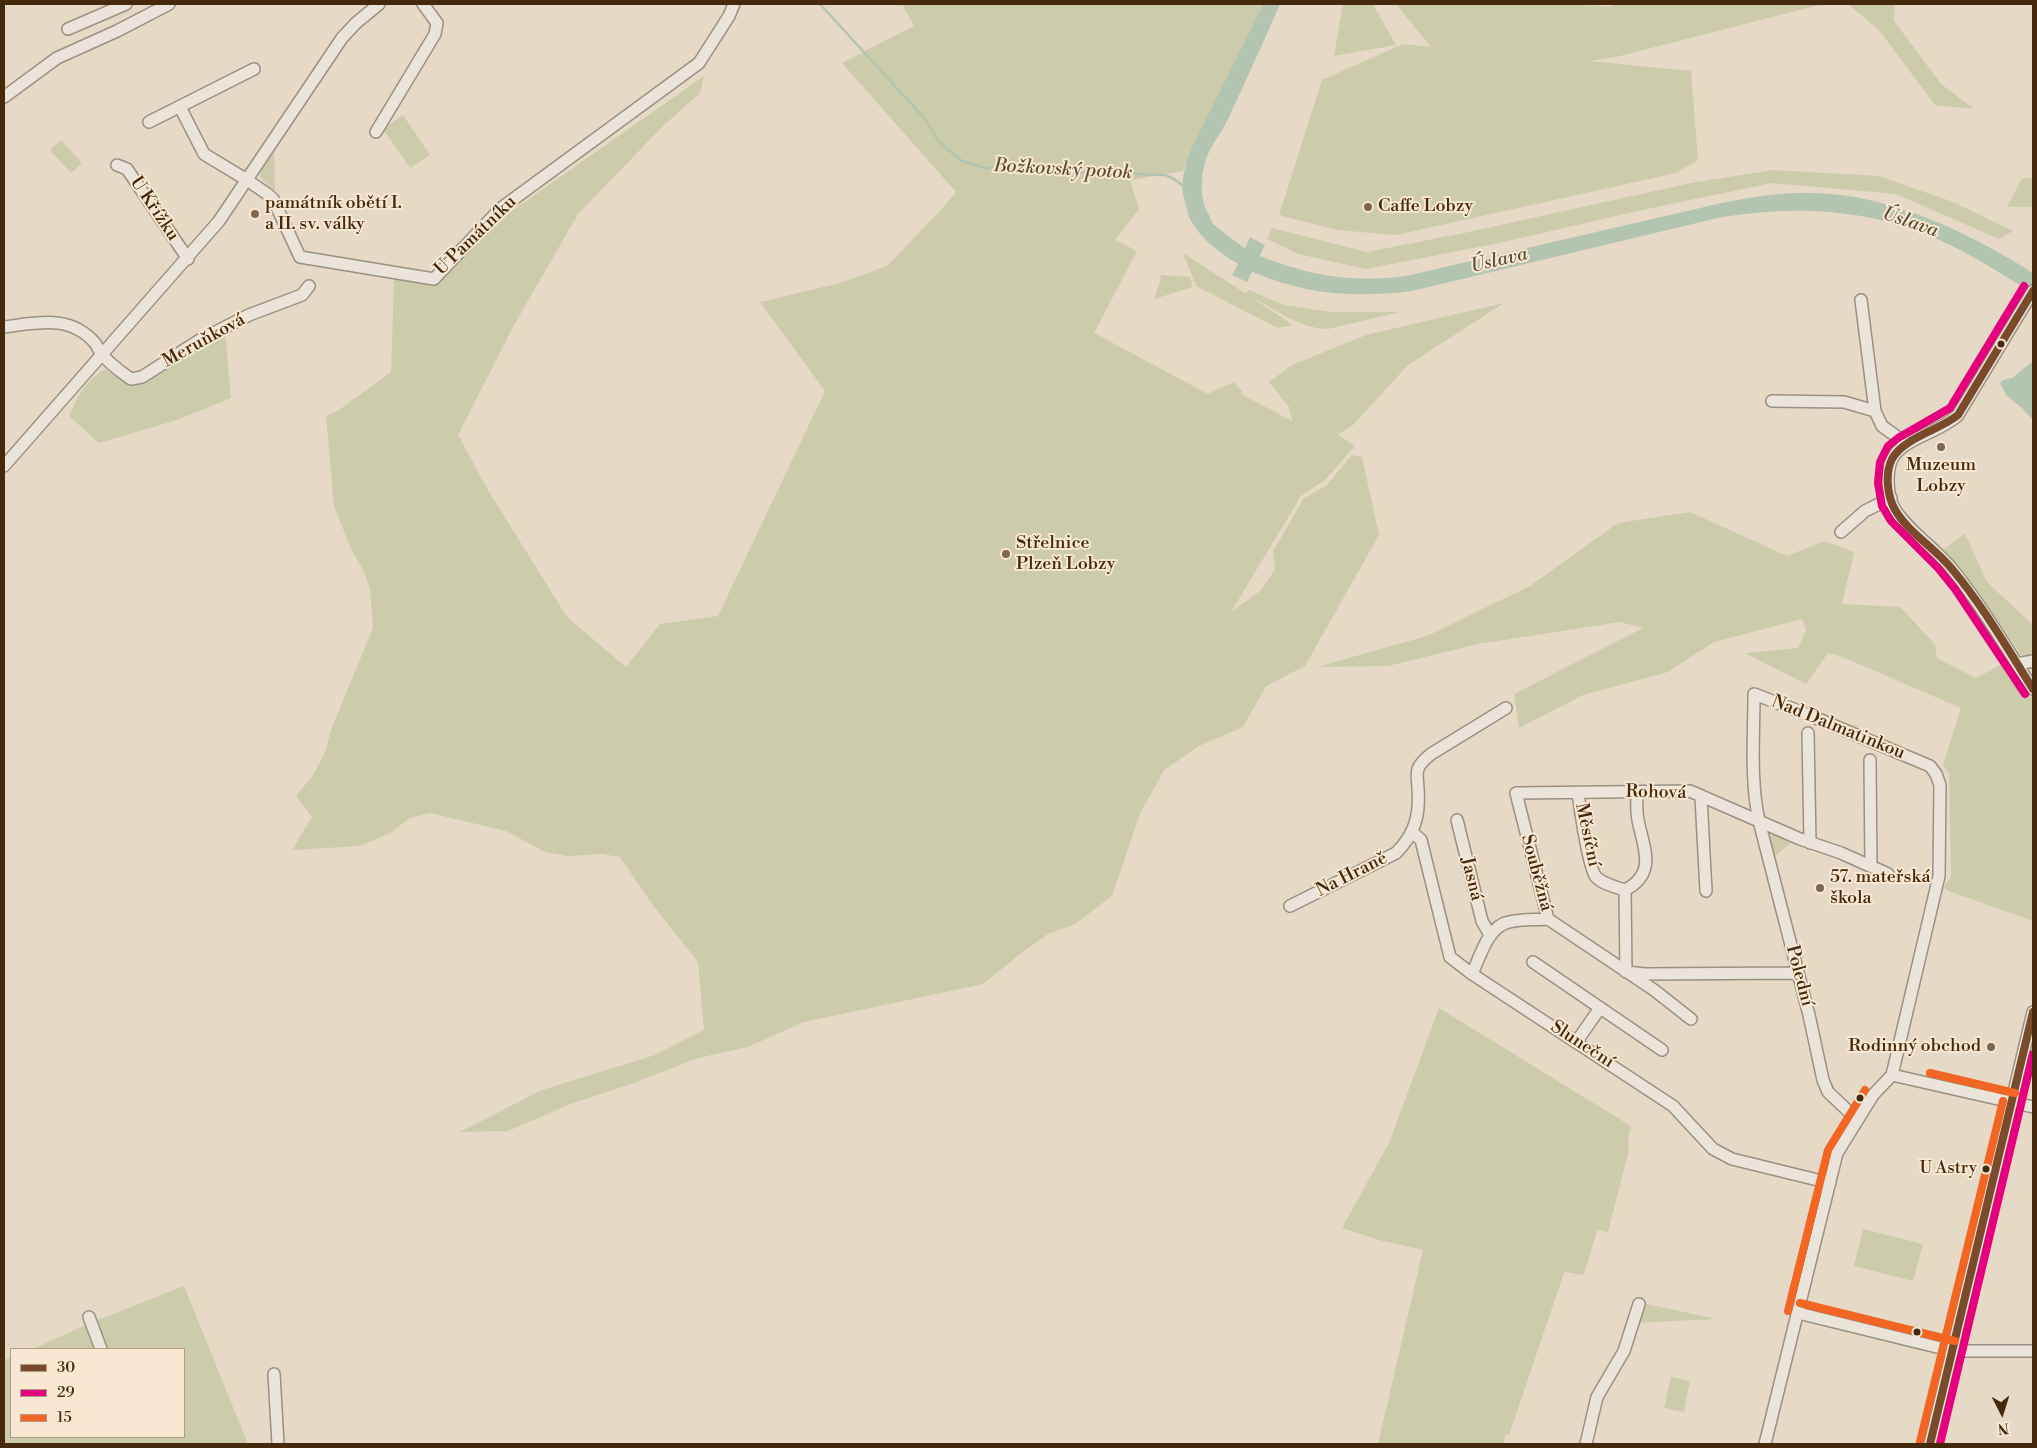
<!DOCTYPE html>
<html>
<head>
<meta charset="utf-8">
<style>
	body { margin:0 }
	#map { position:relative; width:2037px; height:1448px; overflow:hidden; background:#e6d9c6; font-family:"Libre Bodoni",serif }
	canvas { display:block }
	.frame { position:absolute; inset:0; border:5px solid #45290c; pointer-events:none }
	.legend { position:absolute; left:10px; top:1348px; width:175px; height:90px; box-sizing:border-box; background:#f8e8d1; border:1px solid #b09c82; margin:0; padding:6px 9px; list-style:none; font-size:15px; color:#45290c }
	.legend li { display:flex; align-items:center; gap:10px; height:25px }
	.legend b { width:25px; border:1px solid #b09c82 }
	.north { position:absolute; left:1977px; top:1388px; width:50px; height:50px; -webkit-text-stroke:4px #f8e8d1; paint-order:stroke; rotate:175deg; font-size:14px; font-weight:700; line-height:20px; text-align:center; color:#45290c }
	.north::after { content:''; display:block; margin:auto; width:18px; height:22px; background:#45290c; clip-path:polygon(50% 0,100% 100%,50% 72%,0 100%) }
</style>
</head>
<body>
<div id="map">
<canvas width="2037" height="1448"></canvas>
<div class="frame"></div>
<ul class="legend">
<li><b style="height:6px;background:#7a4b2a"></b>30</li>
<li><b style="height:6px;background:#e5007d"></b>29</li>
<li><b style="height:6px;background:#f26522"></b>15</li>
</ul>
<div class="north">N</div>
</div>
<script>
const g = document.querySelector('canvas').getContext('2d');
g.lineJoin = 'round';
function paint(path, color) { g.fillStyle = color; g.fill(path, 'evenodd'); }
function strokePath(path, color, width, dash) { g.strokeStyle = color; g.lineWidth = width; g.lineCap = dash ? 'butt' : 'round'; g.setLineDash(dash || []); g.stroke(path); }
function label(font, color, halo, rows, align = 'center') {
  g.font = font + ' "Libre Bodoni",serif'; g.lineWidth = 4; g.setLineDash([]); g.textBaseline = 'middle'; g.strokeStyle = halo; g.fillStyle = color; for (const [text, x, y, turn = 0] of rows) {
    g.save(); g.translate(x, y); g.rotate((+turn || 0) * Math.PI / 180); g.textAlign = isNaN(turn) ? turn : align; if (halo) g.strokeText(text, 0, 0); g.fillText(text, 0, 0); g.restore();
  }
}
const green = new Path2D(`
	M902,4H1263L1190,151L1183,171L1130,180L1139,209L1115,240L1137,251L1094,333L1208,394L1234,382L1242,391L1241,394L1292,421L1289,407L1269,382L1292,365L1366,335L1504,303L1408,365L1353,425L1338,435L1355,446L1326,479L1301,496L1231,612L1260,591L1275,570L1273,551L1304,498L1326,486L1352,455L1362,457L1379,535L1305,666L1266,686L1243,727L1199,746L1164,770L1140,814L1112,896L1075,924L1048,934L1024,951L983,984L804,1022L748,1047L698,1058L631,1084L573,1103L508,1131L460,1132L542,1090L655,1055L704,1030L698,962L652,904L620,857L601,854L568,856L545,852L506,831L430,813L410,818L390,833L360,846L292,850L312,817L296,796L313,775L324,755L332,727L373,628L370,588L364,572L351,549L334,506L326,416L339,410L391,372L394,279L436,282L506,215L704,76L700,93L663,126L578,214L513,327L458,435L488,490L567,617L626,667L660,624L718,616L825,391L760,302L840,283L887,266L938,213L956,192L842,63L914,26Z
	M1343,4H1373L1396,45L1334,56Z
	M1396,4H1573L1608,7L1618,4H1823L1616,57L1589,61L1691,71L1698,160L1676,173L1396,235L1337,230L1279,215L1322,80L1403,44L1431,47Z
	M1848,4H1895L1894,21L1941,84L1974,109L1935,105L1879,30Z
	M403,115L430,155L410,168L383,129Z
	M61,140L82,163L71,173L50,150Z
	M274,151L275,191L260,177V171Z
	M1773,170L1879,176L1953,202L2013,231L1999,239L1896,194L1772,183L1642,210L1499,243L1366,269L1298,254L1267,239L1272,228L1367,252L1469,232L1691,183Z
	M2022,178H2033V207H2007Z
	M1183,253L1245,293L1249,290L1284,305L1331,312H1400L1328,329C1299,329 1276,309 1251,297L1293,325L1278,328L1196,286Z
	M1160,275L1190,277L1193,287L1154,299L1161,279Z
	M225,333L231,398L177,420L99,443L69,416C80,393 83,383 105,369C119,379 130,386 147,381L202,344Z
	M1690,512L1787,556L1824,541L1854,552L1842,604L1900,607L1935,644L1937,658L1976,678L2008,661L2033,699V921L1946,890L1944,886L1951,877L1949,774L1943,765L1961,708L1840,656L1828,653L1806,684L1745,653L1798,648L1806,630L1802,619L1714,642L1668,672L1583,695L1519,728L1514,694L1643,628L1620,622L1478,644L1388,666L1317,667L1427,636L1530,586L1618,523Z
	M1965,534L1987,582L2033,625V672L1983,600L1944,549Z
	M1774,834L1793,841L1775,856L1772,853L1768,840L1771,836Z
	M1439,1008L1631,1126L1628,1141L1629,1149L1608,1232L1597,1230L1584,1275L1565,1272L1564,1273L1509,1435L1506,1434L1503,1444H1378L1423,1250L1379,1240L1342,1228L1389,1143Z
	M1863,1229L1923,1244L1913,1281L1854,1266Z
	M184,1286L248,1444H4V1360L11,1358V1437H184V1349H33L88,1324Z
	M1642,1303L1716,1319L1633,1323Z
	M1671,1377L1690,1381L1684,1412L1664,1408Z`);
const water = new Path2D(`
	M1263,4H1280C1264,41 1247,78 1230,115C1223,131 1212,143 1206,159C1202,173 1200,190 1204,204C1212,227 1226,234 1245,248L1250,237L1265,245L1260,256C1310,276 1353,283 1406,276L1726,202C1755,197 1784,192 1813,193C1893,195 1967,232 2033,273V293C1998,272 1962,248 1923,233C1858,208 1790,206 1722,217L1412,291C1352,298 1308,295 1252,272L1247,283L1232,275L1238,264C1192,236 1170,205 1190,151Z
	M2033,361V420L2022,408L2007,396L2000,383L2003,380L2012,378Z`);
const pier = new Path2D(`
	M1202,174H1205L1206,202L1215,222L1244,245L1250,235L1267,243L1268,246L1263,254L1278,260L1277,262L1260,256L1265,245L1250,237L1245,248L1213,224L1204,203Z
	M1181,186L1189,218L1198,234L1221,254L1238,264L1232,275L1247,282L1252,272L1270,279L1269,282L1253,275L1249,284L1247,285L1230,277L1234,265L1205,245L1189,224L1185,210Z`);
const stream = new Path2D(`
	M820,4L926,120L938,141L962,161L985,168L1013,171L1165,175L1174,179L1185,187`);
const minor = new Path2D(`
	M68,29L126,4
	M4,97L57,58L117,31L169,4
	M180,107L204,154L247,180L266,193L273,199L300,257L434,279L500,209L699,63L729,16L734,4
	M149,122L254,69
	M376,132L435,34L437,23L423,4
	M117,165L127,169L188,259
	M2033,291L1958,415C1941,432 1901,439 1892,459C1886,472 1887,495 1894,508C1906,529 1936,549 1952,569C1982,606 2007,649 2033,689
	M1861,300L1875,411
	M4,327C37,323 70,314 95,343C97,346 99,350 101,353C109,364 121,372 131,379L142,377L200,340L249,315L302,295L309,286
	M1772,401L1844,402L1875,411L1882,426L1907,444
	M4,466L219,221L342,38L356,23L379,4
	M1841,532L1865,511L1891,498
	M2017,664L2033,661
	M1808,733L1810,843
	M1870,760L1871,866
	M1578,793C1580,807 1588,867 1596,877C1603,884 1615,887 1625,890
	M1701,797L1706,891
	M1457,820L1482,921L1490,935
	M1413,833L1421,840L1450,957L1472,974L1673,1106L1713,1149L1732,1159L1830,1183
	M1625,890L1626,972L1645,974L1797,973
	M1625,890C1658,873 1643,847 1638,820C1636,811 1637,801 1637,792
	M1290,906L1396,853C1415,834 1420,815 1418,789C1418,783 1416,775 1418,769C1420,763 1426,758 1431,754L1506,708
	M1533,962L1662,1050
	M1472,974C1480,957 1488,926 1509,922C1521,919 1535,920 1548,919
	M1691,1019L1654,990L1548,919L1516,793L1690,791L1800,839L1841,853L1888,874
	M1577,1041L1600,1008
	M1892,1075L2033,1107
	M1798,1313L1953,1351H2033
	M89,1317L101,1349
	M274,1374L278,1444
	M1586,1444L1597,1397L1624,1351L1639,1304
	M1765,1444L1837,1153L1873,1095L1892,1075L1939,876L1940,785L1936,774L1930,766L1804,713L1754,694C1754,736 1750,780 1759,821L1809,1015L1823,1080L1828,1092L1847,1110L1858,1118
	M1930,1444L2033,1012`);
const bus1 = new Path2D(`
	M2033,291L1958,415C1940,430 1903,438 1892,459C1885,473 1887,494 1894,508C1907,532 1934,547 1952,569C1983,606 2007,648 2033,689
	M1930,1444L2033,1012`);
const bus2 = new Path2D(`
	M2024,286L1950,408L1898,438L1888,446L1880,462L1878,483L1882,506L1891,521L1938,568L1955,589L2025,694
	M1940,1444L2033,1054`);
const bus3 = new Path2D(`
	M1930,1073L2015,1093
	M1800,1303L1955,1341
	M1788,1311L1828,1150L1865,1090
	M1920,1442L2003,1101`);
const markers = [
	[1368,207,5,"#7d674d"],
	[255,214,5,"#7d674d"],
	[2001,344,4.5,"#45290c"],
	[1941,447,5,"#7d674d"],
	[1006,554,5,"#7d674d"],
	[1820,888,5,"#7d674d"],
	[1991,1047,5,"#7d674d"],
	[1860,1098,4.5,"#45290c"],
	[1986,1169,4.5,"#45290c"],
	[1917,1332,4.5,"#45290c"]
];
const busNames = [
	["U Astry",1977,1169]
];
const poiNames = [
	["památník obětí I.",265,204],
	["a II. sv. války",265,225],
	["Caffe Lobzy",1378,207],
	["Muzeum",1941,466,"center"],
	["Lobzy",1941,487,"center"],
	["Střelnice",1016,544],
	["Plzeň Lobzy",1016,565],
	["57. mateřská",1830,878],
	["škola",1830,899],
	["Rodinný obchod",1981,1047,"right"]
];
const streetNames = [
	["U Křížku",154,209,56],
	["U Památníku",476,236,-44],
	["Meruňková",204,341,-29],
	["Nad Dalmatinkou",1838,728,22],
	["Rohová",1656,793,1],
	["Měsíční",1587,835,78],
	["Souběžná",1536,873,75],
	["Na Hraně",1352,875,-27],
	["Jasná",1471,879,76],
	["Polední",1799,976,75],
	["Sluneční",1582,1045,33]
];
const waterNames = [
	["Božkovský potok",1063,170,3],
	["Úslava",1910,223,19],
	["Úslava",1499,261,-13]
];
paint(green, '#cca');
paint(water, '#b3c5b1');
paint(pier, '#e6d9c6');
strokePath(stream, '#b3c5b1', 2.5);
strokePath(minor, '#9b9082', 14);
strokePath(minor, '#eae4da', 11);
strokePath(bus1, '#7a4b2a', 8);
strokePath(bus2, '#e5007d', 8);
strokePath(bus3, '#f26522', 8);
for (const [x, y, r, color] of markers) { const dot = new Path2D(); dot.arc(x, y, r, 0, 2 * Math.PI); g.fillStyle = color; g.fill(dot); strokePath(dot, '#f8e8d1', 2); }
label('17px', '#45290c', '#f8e8d1', busNames, 'right');
label('18px', '#45290c', '#f8e8d1', poiNames, 'left');
label('18px', '#45290c', '#f8e8d1', streetNames);
label('italic 19px', '#5b4e33', '#f8e8d1', waterNames);
</script>
</body>
</html>
